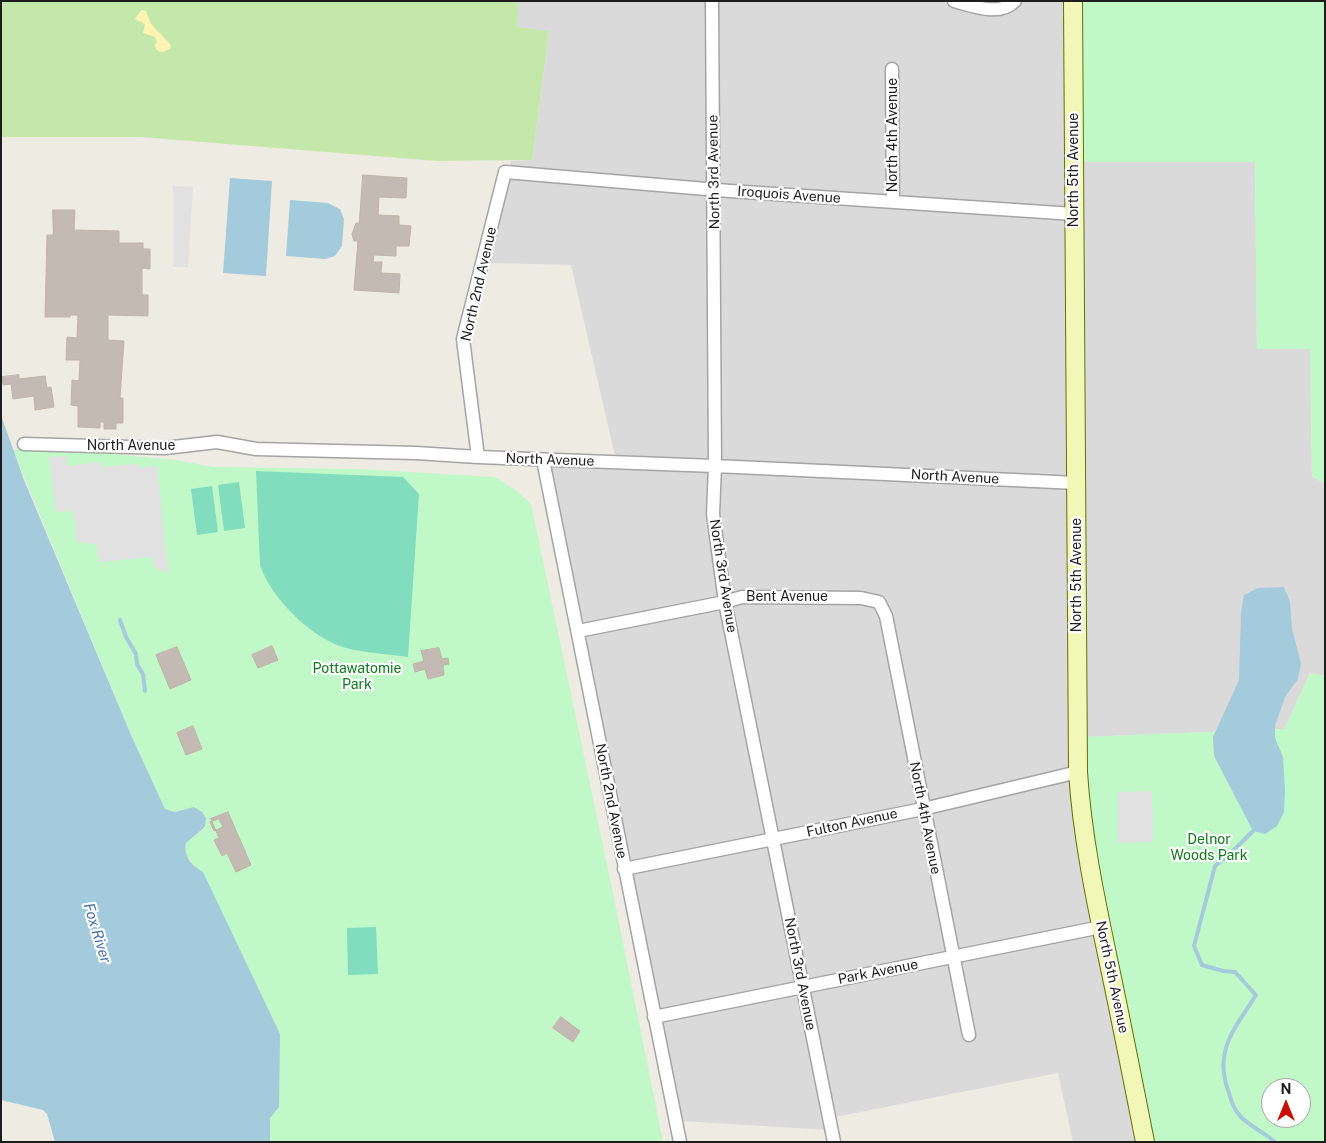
<!DOCTYPE html>
<html>
<head>
<meta charset="utf-8">
<style>
	body { margin:0 }
	#map { position:relative; width:1326px; height:1143px; overflow:hidden; background:#eeebe3; font-family:"Public Sans",sans-serif }
	canvas { display:block }
	.frame { position:absolute; inset:0; border:2px solid #1d1d1d; pointer-events:none }
	.north { position:absolute; left:1261px; top:1078px; width:50px; height:50px; box-sizing:border-box; background:#fff; border:1px solid #a5a5a5; border-radius:50%; rotate:0deg; font-size:14px; font-weight:700; line-height:20px; text-align:center; color:#1d1d1d }
	.north::after { content:''; display:block; margin:auto; width:18px; height:22px; background:#c81003; clip-path:polygon(50% 0,100% 100%,50% 72%,0 100%) }
</style>
</head>
<body>
<div id="map">
<canvas width="1326" height="1143"></canvas>
<div class="frame"></div>
<div class="north">N</div>
</div>
<script>
const g = document.querySelector('canvas').getContext('2d');
g.lineJoin = 'round';
function paint(path, color) { g.fillStyle = color; g.fill(path, 'evenodd'); }
function strokePath(path, color, width, dash) { g.strokeStyle = color; g.lineWidth = width; g.lineCap = dash ? 'butt' : 'round'; g.setLineDash(dash || []); g.stroke(path); }
function label(font, color, halo, rows, align = 'center') {
  g.font = font + ' "Public Sans",sans-serif'; g.lineWidth = 4.5; g.setLineDash([]); g.textBaseline = 'middle'; g.strokeStyle = halo; g.fillStyle = color; for (const [text, x, y, turn = 0] of rows) {
    g.save(); g.translate(x, y); g.rotate((+turn || 0) * Math.PI / 180); g.textAlign = isNaN(turn) ? turn : align; if (halo) g.strokeText(text, 0, 0); g.fillText(text, 0, 0); g.restore();
  }
}
const residential = new Path2D(`
	M518,1H1067L1070,477L615,456L571,265L489,263L511,161L532,160L549,32L516,27Z
	M1081,162H1255L1257,349H1310L1312,476L1325,484V676L1310,673L1285,729L1083,737Z
	M546,463L1074,489L1075,769L927,804L627,864Z
	M1074,776L1098,925L657,1014L628,871Z
	M1099,931L1141,1142H1073L1058,1073L835,1117L806,989Z
	M801,991L828,1130L682,1121L658,1019Z`);
const grass = new Path2D(`
	M1,1H518L517,27L549,31L532,160L437,161L141,137H1Z`);
const sand = new Path2D(`
	M141,10L146,11L151,24L169,43L171,46L170,49L163,52C158,52 155,49 155,45L157,42L155,37L143,33L145,24L135,19Z`);
const park = new Path2D(`
	M1081,1H1325V484L1312,476L1310,349H1257L1255,162H1081Z
	M35,447L176,460L213,467L359,469L494,477L516,490L531,504L615,903L663,1142H270V1118L196,868L185,853L186,843L205,828L206,818L180,811L175,812L165,809L131,735L13,450Z
	M1310,673L1325,676V1142H1151L1088,833L1083,737L1284,729ZM1271,1088H1301V1118H1271Z`);
const pitch = new Path2D(`
	M256,471L403,477L419,494L408,657C388,654 366,653 346,648C312,639 271,598 260,565Z
	M239,482L245,528L224,531L218,485Z
	M212,486L218,532L197,535L191,489Z
	M376,927L378,974L348,975L347,928Z`);
const parking = new Path2D(`
	M173,186L193,187L188,267H173Z
	M66,456L67,466L100,462L101,467L138,464L139,468L157,466L168,573L154,567L152,557L99,562L96,544L77,542L73,511L56,512L49,457Z
	M1152,791L1153,842L1118,843V792Z`);
const water = new Path2D(`
	M230,178L272,181L266,276L223,273Z
	M290,200L328,203L340,209L344,219L342,246L335,256L325,259L286,256Z
	M1,415L24,480L131,735L165,809L175,812L194,807L202,812L206,818L205,827L186,843C183,856 192,866 203,872L280,1034L279,1107L270,1118V1142H55L47,1114L43,1110L1,1100Z
	M1284,587L1290,602L1292,629L1301,663L1298,679L1285,697L1275,726V738L1283,757L1285,791L1284,812L1277,826L1265,834L1253,831L1214,756L1213,737L1239,680L1241,612L1244,595L1258,588Z`);
const stream = new Path2D(`
	M120,620L126,637L136,654L137,664L143,674L145,691
	M1253,831L1232,852L1215,866L1194,946L1202,965L1223,971L1235,972L1256,995C1234,1030 1213,1051 1229,1093C1231,1101 1235,1111 1241,1117C1251,1127 1265,1133 1275,1142`);
const building = new Path2D(`
	M363,175L407,178L406,198L379,197L378,215L399,216V225L411,226L409,246H396V256L374,255L373,262H382L381,273L400,274L399,293L354,290L358,241H354L352,234L356,223H359Z
	M53,210H75L74,230L119,231V246L120,243H143V249H150V269L142,268V295H148V316L108,315V340L124,341L120,398H123V423H116V429H104V422H100V428L78,427V406L71,405L72,380L79,381L80,360H66L67,337L77,338L78,315H70V317H45L47,235H53Z
	M19,375V379L45,376L47,388L51,387L54,407L35,410L34,396L13,399L11,384L3,385L2,377Z
	M272,646L278,660L258,668L252,655Z
	M177,647L191,680L170,689L156,655Z
	M439,648L442,659L448,658L449,664L443,665L444,675L428,679L425,669L415,672L413,664L424,661L421,651Z
	M193,726L202,749L186,755L177,733Z
	M228,812L251,865L236,872L227,853L222,856L214,840L219,838L211,819Z
	M219,819L223,827L214,831L210,822Z
	M561,1017L580,1031L573,1042L553,1028Z`);
const minor = new Path2D(`
	M712,1L715,466L713,514L725,602L834,1142
	M954,1C973,6 999,17 1015,1
	M892,69L893,201
	M24,444L165,448L217,442L256,449L416,453L478,457L715,466L1077,483
	M478,457L463,339L505,172L730,191L1074,214
	M543,460L680,1142
	M578,631L725,602L742,597L861,598L879,602L886,616L969,1035
	M624,869L923,809L1078,772
	M654,1017L1101,927`);
const secondary = new Path2D(`
	M1073,1L1078,772C1082,835 1095,897 1108,959C1121,1020 1133,1081 1145,1142`);
const streetNames = [
	["North 4th Avenue",893,135,-90],
	["North 5th Avenue",1074,170,-90],
	["North 3rd Avenue",714,172,-91],
	["Iroquois Avenue",789,195,4],
	["North 2nd Avenue",479,284,-77],
	["North Avenue",131,446],
	["North Avenue",550,460,2],
	["North Avenue",955,477,3],
	["North 5th Avenue",1077,575,-90],
	["North 3rd Avenue",723,576,81],
	["Bent Avenue",787,597],
	["North 2nd Avenue",611,801,79],
	["North 4th Avenue",925,818,79],
	["Fulton Avenue",852,823,-12],
	["Park Avenue",878,972,-11],
	["North 3rd Avenue",800,974,79],
	["North 5th Avenue",1112,977,78]
];
const parkNames = [
	["Pottawatomie",357,669],
	["Park",357,685],
	["Delnor",1209,840],
	["Woods Park",1209,856]
];
const waterNames = [
	["Fox River",97,933,73]
];
paint(residential, '#dbdada');
paint(grass, '#c4e8a9');
paint(sand, '#fef3b2');
paint(park, '#c0f8c8');
paint(pitch, '#82ddbf');
paint(parking, '#e1e1e1');
paint(water, '#a4cbdc');
strokePath(stream, '#a4cbdc', 4);
paint(building, '#c3bab3');
strokePath(building, '#c0b3a6', 1);
strokePath(minor, '#a4a4a4', 15);
strokePath(secondary, '#607206', 20);
strokePath(minor, '#fff', 12);
strokePath(secondary, '#f1f8b7', 18);
label('14px', '#1d1d1d', '#fff', streetNames);
label('14px', '#0d7a1d', '#fff', parkNames);
label('italic 15px', '#4b75ab', '#fff', waterNames);
</script>
</body>
</html>
